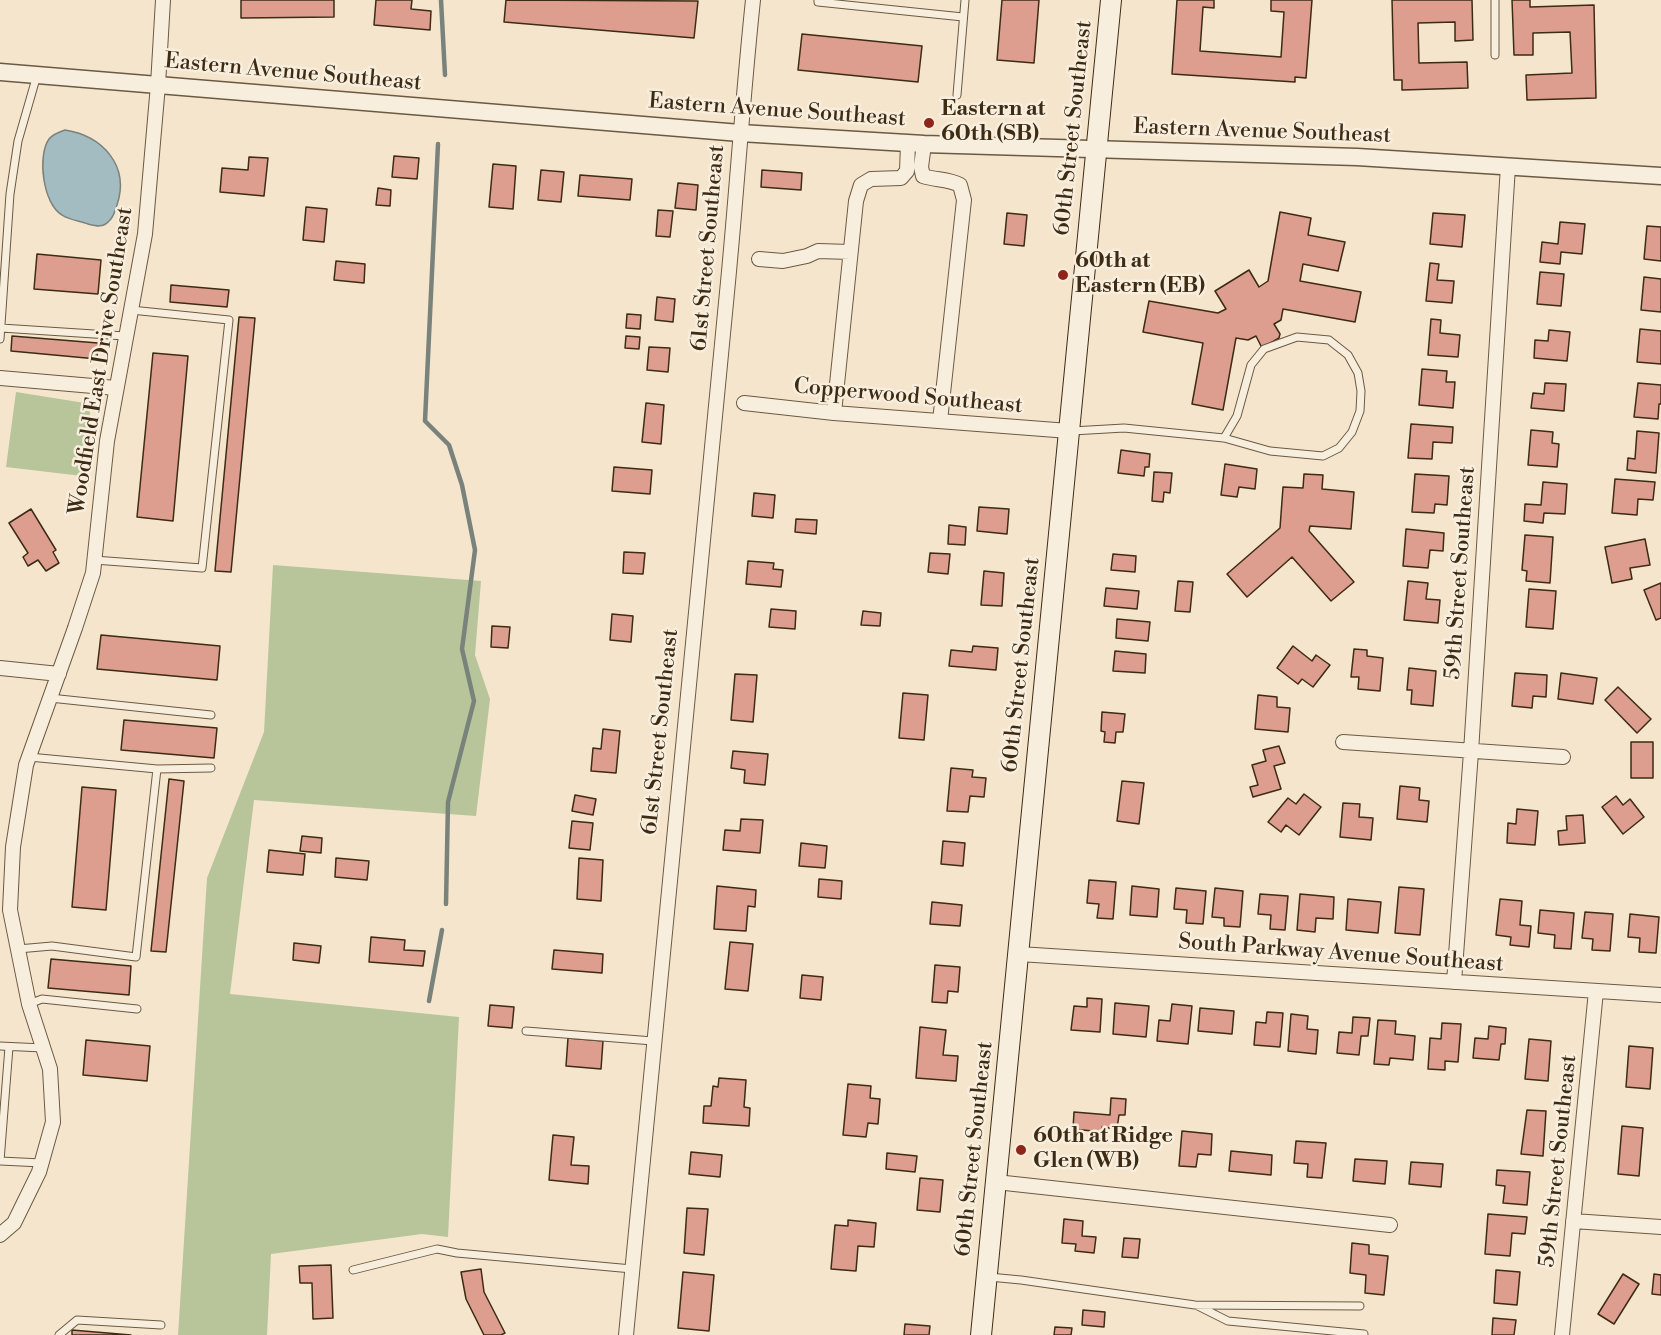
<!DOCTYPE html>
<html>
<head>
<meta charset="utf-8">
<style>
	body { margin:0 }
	canvas { display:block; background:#f4e5cc }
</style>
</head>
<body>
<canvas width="1661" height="1335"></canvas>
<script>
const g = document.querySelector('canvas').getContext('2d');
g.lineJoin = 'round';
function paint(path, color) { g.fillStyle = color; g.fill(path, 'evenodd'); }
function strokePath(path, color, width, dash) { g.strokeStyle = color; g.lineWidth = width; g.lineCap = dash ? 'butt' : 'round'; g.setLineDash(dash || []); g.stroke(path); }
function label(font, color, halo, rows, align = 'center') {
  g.font = font + ' "Libre Bodoni",serif'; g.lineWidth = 5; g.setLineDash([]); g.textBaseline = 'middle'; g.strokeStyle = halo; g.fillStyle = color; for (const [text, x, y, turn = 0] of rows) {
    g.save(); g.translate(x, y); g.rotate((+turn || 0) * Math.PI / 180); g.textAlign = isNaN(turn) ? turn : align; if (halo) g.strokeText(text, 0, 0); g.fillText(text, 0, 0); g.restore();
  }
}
const green = new Path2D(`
	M16,392L91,404L82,476L6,467Z
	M273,565L481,581L475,655L490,699L476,816L254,800L230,994L459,1017L448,1237L422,1234L271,1254L267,1335H178L207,878L264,732Z`);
const water = new Path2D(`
	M65,130C103,136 130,166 117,205C115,210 114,217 109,221C103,228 96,226 88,224C80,221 69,220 62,215C43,204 37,156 49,139C53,134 59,132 65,130Z`);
const stream = new Path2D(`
	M441,0L445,75
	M438,144L425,421L449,445L462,485L475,550L462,649L474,701L448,802L446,904
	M429,1001L442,930`);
const building = new Path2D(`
	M241,0H334V17L241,18Z
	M376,0H412L411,9L431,11L430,30L374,25Z
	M506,0L698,1L694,38L504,22Z
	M1002,0H1039L1034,63L997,60Z
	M1177,0H1214V8L1203,7L1200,51L1281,57L1284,12L1271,11V0H1312L1306,78L1295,77V82L1172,74Z
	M1392,0H1472L1473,40L1455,41V22L1418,23L1419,63L1467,62L1468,88L1402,90V80H1394Z
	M1512,0H1530V7L1594,5L1596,98L1527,100L1526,75L1572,73L1570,32L1533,33V55H1514Z
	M802,34L922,46L918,82L798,70Z
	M394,156L419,158L417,179L392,177Z
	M249,157L268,158L264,196L220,192L222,168L248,170Z
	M493,164L516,166L513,209L489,207Z
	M541,170L564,172L561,202L538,200Z
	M762,170L802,173L801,190L761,187Z
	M580,175L632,179L630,200L578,196Z
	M678,183L698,185L696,210L675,208Z
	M378,188L391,190L390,206L376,205Z
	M306,207L327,209L324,242L303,240Z
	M658,210L673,211L670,237L656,236Z
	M1280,212L1311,218L1308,235L1345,242L1338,271L1303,264L1300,281L1361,292L1355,322L1283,309L1281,320L1274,324L1280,334L1279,338L1262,348L1256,336L1248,340L1236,338L1223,410L1192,404L1203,343L1143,332L1149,301L1218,313L1226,309L1215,291L1249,270L1259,287L1268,281Z
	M1007,213L1027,215L1024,246L1004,244Z
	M1433,213L1465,215L1462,247L1430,244Z
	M1560,222L1585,224L1582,254L1561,252L1560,264L1540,262L1542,242L1558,244Z
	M1647,226L1661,227V261L1644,259Z
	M37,254L101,260L98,294L34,289Z
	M336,261L365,264L364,283L334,280Z
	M1430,263L1439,264L1437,280L1454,281L1452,303L1426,301Z
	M1540,272L1564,274L1561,306L1537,304Z
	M1644,277L1661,279V312L1641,310Z
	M171,285L229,290L227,307L170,302Z
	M657,297L675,299L673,322L655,320Z
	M627,314L641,315L640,329L626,328Z
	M239,317L255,318L231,572L215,571Z
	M1431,319L1441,320L1440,333L1460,335L1458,357L1428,355Z
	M1640,329L1661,331V364L1637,362Z
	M1549,330L1570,332L1567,361L1534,358L1535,340L1548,341Z
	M12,336L98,343L97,359L11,351Z
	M626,336L640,337L639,349L625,348Z
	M649,347L670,348L668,372L647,370Z
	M153,353L188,356L173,521L137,517Z
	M1422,369L1447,371L1446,382H1455L1453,408L1419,405Z
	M1545,383L1566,384L1564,411L1531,408L1533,393L1544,394Z
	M1638,383L1661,385V404H1659L1658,419L1634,417Z
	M646,403L664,405L661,444L642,442Z
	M1411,424L1453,427L1452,443L1433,442L1432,459L1408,458Z
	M1531,430L1553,432L1552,443L1559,444L1557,467L1528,465Z
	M1637,431L1659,433L1656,473L1627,470L1628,458L1635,459Z
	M1121,450L1150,454L1149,467H1145L1144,476L1118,473Z
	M1225,464L1257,469L1255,489L1239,487L1237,497L1221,495Z
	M614,467L652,470L650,494L612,491Z
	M1154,472L1172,473L1170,493L1164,492L1163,502L1152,501Z
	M1304,474L1323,475L1322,489L1354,492L1351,529L1310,526L1309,531L1354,582L1331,601L1292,557L1247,597L1227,574L1280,528L1283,487L1303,488Z
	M1415,474L1449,476L1447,505L1435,504L1434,513L1412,512Z
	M1615,479L1655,482L1653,500L1638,499L1637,515L1612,513Z
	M1543,482L1567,484L1565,514L1544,513L1543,523L1524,521L1525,504L1541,505Z
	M754,493L775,495L773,518L752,516Z
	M979,507L1009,509L1007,534L977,531Z
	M31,509L56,550L53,552L59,563L46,571L38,560L28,566L23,557L28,553L9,523Z
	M796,519L817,520L816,534L795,532Z
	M949,525L966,527L965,545L948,544Z
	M1406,529L1444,533L1443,551L1430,550L1428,568L1403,566Z
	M1525,535L1553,537L1550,583L1526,581L1527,571L1522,570Z
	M1645,539L1650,565L1630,568L1632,579L1612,583L1605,547Z
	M624,552L645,553L643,574L623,573Z
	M930,553L950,554L948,574L928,572Z
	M1113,554L1136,556L1135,572L1111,570Z
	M748,561L774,563L773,569L783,570L781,587L746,584Z
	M984,571L1004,573L1002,606L981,605Z
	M1178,581L1193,582L1190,612L1175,611Z
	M1408,581L1428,583L1426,599L1440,600L1438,623L1404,620Z
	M1661,583V618L1656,620L1644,590Z
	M1106,588L1139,591L1137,609L1104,606Z
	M1529,589L1556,591L1553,629L1526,627Z
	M771,609L796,611L795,629L769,627Z
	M863,611L881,613L880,626L861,625Z
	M612,614L633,616L631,642L610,640Z
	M1117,619L1150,622L1148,641L1116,638Z
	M492,626L510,627L508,648L491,647Z
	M101,635L220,646L217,680L97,669Z
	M973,646L998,648L996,670L949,666L951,650L972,652Z
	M1293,646L1312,661L1316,655L1330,665L1313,687L1302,679L1298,684L1277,668Z
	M1354,649L1367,650V656L1383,658L1380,691L1358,689L1359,677H1351Z
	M1115,651L1146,654L1145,673L1113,671Z
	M1409,668L1436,671L1433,706L1411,704L1412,690H1407Z
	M1515,673L1547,675L1546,697L1533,696L1532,708L1512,706Z
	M1561,673L1597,678L1593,704L1558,699Z
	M735,674L757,675L753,722L731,720Z
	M1618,687L1651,719L1637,733L1605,700Z
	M903,693L928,695L924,740L899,738Z
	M1258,695L1277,697V707L1290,708L1288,732L1255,729Z
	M1102,712L1125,714L1123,732H1116L1115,743L1104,742L1105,732L1101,731Z
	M124,720L217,728L214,758L121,750Z
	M603,729L620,731L616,773L591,771L593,748L601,749Z
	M1631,742H1653V778H1631Z
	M1279,746L1285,763L1274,766L1281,789L1253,797L1250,787L1258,785L1252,765L1266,761L1263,750Z
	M733,751L768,754L765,785L744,783L745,770L731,768Z
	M951,768L973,770L972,777L986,778L984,797L970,796L968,812L947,811Z
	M169,779L184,781L166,952L151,951Z
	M1122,781L1144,783L1139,824L1117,821Z
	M1400,786L1420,788L1419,800L1429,801L1427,822L1397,819Z
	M82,787L116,790L106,910L72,907Z
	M1304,794L1321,807L1299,835L1286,825L1281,832L1268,822L1288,798L1296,804Z
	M575,795L596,799L593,815L572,811Z
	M1616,796L1623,805L1630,799L1644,817L1623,834L1602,807Z
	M1343,803L1360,804L1359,817L1373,818L1371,840L1340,837Z
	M1517,809L1538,811L1535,845L1507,843L1508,823L1516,824Z
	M1583,815L1585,843L1559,845L1558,831L1567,830L1566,816Z
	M741,819L763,820L760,853L723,850L725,830L740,831Z
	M572,821L593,823L590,850L569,848Z
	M302,836L322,838L321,853L300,851Z
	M943,841L965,843L963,866L941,864Z
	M801,843L827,846L825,868L799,866Z
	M269,850L305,854L303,875L267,872Z
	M336,858L369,861L367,880L335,877Z
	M579,858L603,860L601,901L577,899Z
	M819,879L842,881L841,899L818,897Z
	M1089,880L1116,882L1113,919L1097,918L1099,904L1087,903Z
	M717,886L756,890L755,907L748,906L746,931L714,929Z
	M1132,886L1159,889L1157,917L1130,915Z
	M1399,887L1424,889L1420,935L1395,933Z
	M1176,888L1206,891L1203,924L1186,923L1187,910L1174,909Z
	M1215,888L1243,891L1240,927L1224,926V918L1212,917Z
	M1260,894L1288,896L1285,930L1270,929L1271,915L1258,914Z
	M1300,894L1334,897L1333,919L1316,918L1315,932L1297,930Z
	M1348,899L1381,902L1378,933L1346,930Z
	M1500,899L1522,901L1520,925L1531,926L1529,947L1510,945L1511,937L1496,935Z
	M932,902L962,905L960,926L930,924Z
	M1540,910L1574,913L1571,949L1554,948L1555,935L1538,933Z
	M1585,912L1613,914L1610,951L1592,950L1593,939L1582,938Z
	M1630,914L1659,917L1656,953L1639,952L1640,938L1628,937Z
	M371,937L405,940L404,950L425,951L423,966L369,962Z
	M730,942L753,944L748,991L725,989Z
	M294,943L321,946L319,963L293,960Z
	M554,950L603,954L602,973L552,969Z
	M51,959L131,966L129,995L48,988Z
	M935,965L960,967L958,992L948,991L947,1003L932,1002Z
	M802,975L823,977L821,1000L800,998Z
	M1087,998L1102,999L1100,1032L1071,1030L1074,1006L1087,1007Z
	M1115,1003L1149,1006L1146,1037L1113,1034Z
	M1172,1004L1192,1006L1188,1044L1157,1041L1159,1020L1170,1021Z
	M490,1005L514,1007L512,1028L488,1026Z
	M1200,1008L1234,1011L1232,1034L1198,1031Z
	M1267,1012L1283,1013L1280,1047L1254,1045L1256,1022L1266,1023Z
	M1291,1014L1308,1016L1307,1029L1318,1030L1316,1054L1288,1051Z
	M1353,1017L1370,1018L1368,1036H1361L1359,1055L1337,1053L1339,1032L1352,1033Z
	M1378,1020L1396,1021L1395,1034L1415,1036L1413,1060L1390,1058L1389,1065L1374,1064Z
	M1442,1023L1461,1024L1458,1062L1445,1061V1070L1428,1069L1430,1038L1441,1039Z
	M1489,1026L1506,1028L1505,1044H1501L1499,1060L1473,1058L1475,1038L1488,1039Z
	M920,1027L946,1030L943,1055L958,1056L956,1081L916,1078Z
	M568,1038L603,1041L601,1069L566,1066Z
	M1529,1039L1551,1041L1548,1081L1525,1079Z
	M86,1040L150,1046L147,1081L83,1075Z
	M1629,1046L1653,1048L1650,1089L1626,1087Z
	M719,1078L746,1080L744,1107L750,1108L749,1126L703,1123L704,1106H711L713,1086L718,1087Z
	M848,1084L871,1086L870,1098L880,1099L878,1124L868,1123L866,1137L843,1135Z
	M1111,1098L1126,1099L1125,1115H1119L1117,1129L1102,1127V1132L1073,1129L1074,1112L1110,1115Z
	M1527,1110L1546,1111L1543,1156L1521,1154Z
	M1622,1126L1643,1128L1639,1176L1618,1174Z
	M1182,1131L1212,1134L1211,1155L1198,1154L1196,1167L1179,1166Z
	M553,1135L574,1137L571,1165L589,1166L588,1184L549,1180Z
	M1296,1141L1326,1143L1322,1178L1307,1177L1308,1164L1294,1163Z
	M1231,1151L1272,1155L1271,1175L1229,1171Z
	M691,1152L722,1155L720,1177L689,1174Z
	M887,1153L917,1156L915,1172L886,1169Z
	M1355,1159L1387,1161L1385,1184L1353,1181Z
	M1411,1162L1443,1164L1441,1187L1409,1184Z
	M1497,1170L1530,1172L1527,1205L1503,1203L1505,1186L1496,1185Z
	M920,1178L943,1180L940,1212L917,1210Z
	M687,1208L708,1209L704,1255L684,1253Z
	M1488,1214L1527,1217L1525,1234L1512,1233L1510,1256L1485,1254Z
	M1064,1219L1083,1221L1082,1236L1096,1237L1094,1253L1075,1251L1076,1244L1062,1243Z
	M848,1220L876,1223L874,1247L858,1246L856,1271L831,1269L835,1225L848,1226Z
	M1124,1238L1140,1239L1138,1258L1122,1257Z
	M1352,1243L1369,1245V1254L1388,1256L1384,1295L1365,1293L1366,1275L1350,1273Z
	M331,1265L333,1318L313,1319L312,1283H300L299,1266Z
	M481,1269L484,1292L505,1333L501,1335H484L466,1299L461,1272Z
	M1496,1270L1520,1272L1517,1305L1494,1303Z
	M683,1272L714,1275L709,1331L678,1328Z
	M1623,1274L1639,1284L1614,1324L1598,1314Z
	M1654,1274L1661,1275V1295L1652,1294Z
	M1083,1310L1105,1312L1104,1327L1082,1325Z
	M1493,1318L1516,1320L1514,1335H1492Z
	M905,1324L930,1326L929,1335H904Z
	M1055,1327L1072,1328L1071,1335H1054Z
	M72,1330L131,1335H72Z`);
const service = new Path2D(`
	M818,0V2L963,17
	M1495,0V55
	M957,95L965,0
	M1,328L125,336
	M0,339L10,194L18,141L37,75
	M1072,431L1124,428L1224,438L1270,451L1323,456L1339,448L1352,432L1360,411L1361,391L1358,373L1348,355L1329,340L1297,337L1264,349L1251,365L1237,416L1224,438
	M94,560L202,568L229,320L131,310
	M50,698L211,715
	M29,757L157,769L211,768
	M18,949L52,946L136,957L157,769
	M29,1004L42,999L137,1009
	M526,1031L653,1041
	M0,1046L43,1048
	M0,1161L9,1047
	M0,1161L42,1163
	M353,1270L437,1249L457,1253L632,1269
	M989,1277L1021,1280L1195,1305L1360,1306
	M1198,1306L1228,1321L1364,1334
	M59,1335L77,1320L161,1325`);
const minor = new Path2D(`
	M924,144L921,167L923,176C935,180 949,179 960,185L964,200L940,421
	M759,259L783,261L807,256L818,251L850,252
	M0,378L116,388
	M744,403L834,413L1069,431
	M834,413L856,201L861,185L871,179L901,178L907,171L908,143
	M0,668L59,674
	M1343,742L1563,757
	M1019,954L1661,995
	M1454,982L1471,752L1508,166
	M996,1182L1390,1225
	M1573,1221L1661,1227
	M0,1235L14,1223L39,1172L53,1122L50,1069L29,1004L10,910L13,847L26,765L75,628L93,573L107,441L145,234L158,85L163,0
	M626,1335C657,984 692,633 728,282C737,188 743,94 753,0
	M1562,1335L1596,991`);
const tertiary = new Path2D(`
	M0,72L740,133L924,144L1357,157L1661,176`);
const secondary = new Path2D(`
	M981,1335L1111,0`);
const markers = [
	[929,123,6,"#8f2418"],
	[1063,275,6,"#8f2418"],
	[1021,1150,6,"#8f2418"]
];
const streetNames = [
	["Eastern Avenue Southeast",293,73,5],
	["Eastern Avenue Southeast",777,111,4],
	["60th Street Southeast",1074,128,-84],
	["Eastern Avenue Southeast",1262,132,2],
	["61st Street Southeast",709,248,-85],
	["Woodfield East Drive Southeast",102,361,-81],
	["Copperwood Southeast",908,397,5],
	["59th Street Southeast",1461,573,-86],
	["60th Street Southeast",1022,665,-84],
	["61st Street Southeast",661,732,-84],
	["South Parkway Avenue Southeast",1341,954,4],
	["60th Street Southeast",975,1149,-84],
	["59th Street Southeast",1559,1161,-84]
];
const poiNames = [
	["Eastern at",941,110],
	["60th (SB)",941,135],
	["60th at",1075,262],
	["Eastern (EB)",1075,287],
	["60th at Ridge",1033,1137],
	["Glen (WB)",1033,1162]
];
paint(green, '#b8c59a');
paint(water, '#a2bcc2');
strokePath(water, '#7a827c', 1.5);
strokePath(stream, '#7a827c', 4.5);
paint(building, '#dd9e8f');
strokePath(building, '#3d2b14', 1.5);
strokePath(service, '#6b5a42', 9);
strokePath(minor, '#6b5a42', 16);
strokePath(tertiary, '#6b5a42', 19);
strokePath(secondary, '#3d2b14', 22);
strokePath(service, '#f8eede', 7);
strokePath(minor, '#f8eede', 14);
strokePath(tertiary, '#f8eede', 16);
strokePath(secondary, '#f8eede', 20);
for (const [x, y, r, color] of markers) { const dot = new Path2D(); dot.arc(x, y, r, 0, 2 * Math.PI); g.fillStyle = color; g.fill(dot); strokePath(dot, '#f8eede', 2); }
label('22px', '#3d2b14', '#f8eede', streetNames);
label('bold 22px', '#3d2b14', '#f8eede', poiNames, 'left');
</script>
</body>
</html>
